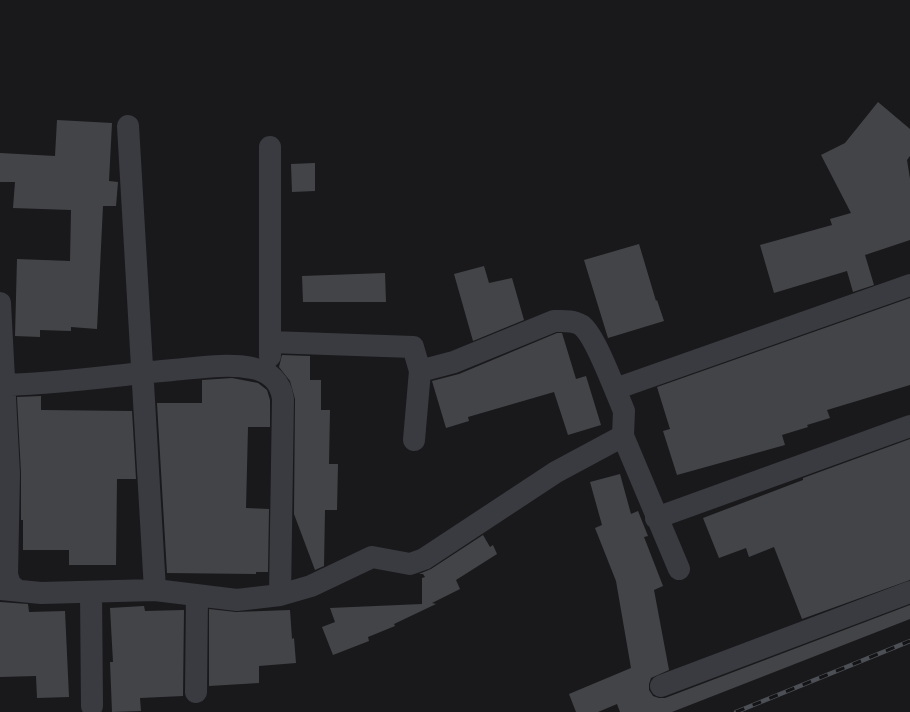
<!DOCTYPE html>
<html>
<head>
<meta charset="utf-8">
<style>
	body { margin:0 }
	canvas { display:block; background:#19191b }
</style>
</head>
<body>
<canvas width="910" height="712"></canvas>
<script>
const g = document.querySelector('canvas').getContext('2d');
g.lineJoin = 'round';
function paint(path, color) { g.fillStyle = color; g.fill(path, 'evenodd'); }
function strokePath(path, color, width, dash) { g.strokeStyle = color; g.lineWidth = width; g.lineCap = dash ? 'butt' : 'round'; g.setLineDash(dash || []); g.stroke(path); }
const building = new Path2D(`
	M878,102L910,129V156L907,160L910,179V240L865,255L874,285L853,292L847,271L774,293L760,245L832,225L830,219L851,213L821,155L845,143Z
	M57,120L112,123L109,181L118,182L116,206H103L97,329L71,327V331L40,330V337L15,336L17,259L70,261L71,210L13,208L15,182H0V153L55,156Z
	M315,163V191L292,192L291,164Z
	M639,244L656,301L657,300L664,321L608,338L584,260Z
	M484,266L489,283L512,278L524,320L473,341L454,274Z
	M385,273L386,302H303L302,276Z
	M910,298V385L827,410L830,418L807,425L808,427L782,435L785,445L677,475L663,431L670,429L657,387Z
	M557,333H562L576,379L586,376L601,425L568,435L554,392L468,417L469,421L446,428L432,381L459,374Z
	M282,355L310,356V380H321V410H330L329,464H338L337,510H325L324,566L315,570L294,514L295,399L290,381L279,367Z
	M232,378L258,383L267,390L270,400V427H248L246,508L269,509L268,572H256V574L167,573L157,403H202V380Z
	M41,396V410L132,411L136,479H117L116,565H69V550H23V520H21V473L17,397Z
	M910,439V580L802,619L774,547L749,557L746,548L719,558L703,518L803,480V478Z
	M620,474L631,514L638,511L648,536L644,537L663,586L654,590L669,670L651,678L649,684V690L653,696L659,698H665L910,605V619L672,712H620L617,704L598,712H576L569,694L631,668L616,581L595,528L602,525L590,482Z
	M483,535L490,547L493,545L497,554L456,580L460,589L432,603L436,604L394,624L395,626L368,637L369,641L333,655L322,627L335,622L330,608L422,604V578L425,577L423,574H419L431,569Z
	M0,602L28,604L29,612L65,611L69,697L37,698L36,676L0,677Z
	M144,606L145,611L184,610L183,696L140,698L141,711L112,712L110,662H113L110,608Z
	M209,609L236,612L290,610L292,639L294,638L296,663L259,666V683L209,686Z`);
const minor = new Path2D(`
	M128,126L155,590
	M270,147V356
	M0,303L9,474L7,575L10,584L17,590
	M270,342L413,347L420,371L414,440
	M420,371L454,362L554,321C563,321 573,320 581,325C593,333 609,375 615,389
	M0,385C58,384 115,375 173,370C198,368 226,363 252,368C269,371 281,382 283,399L280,595
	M623,436L624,411L615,389L910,285
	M656,518L910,426
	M0,589L41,593L155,590L237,600L280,595L311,586L372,557L410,564L424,559L556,472L623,436L679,569
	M91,592L92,706
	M661,686L910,592
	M196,692L197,595`);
const rail = new Path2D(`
	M736,712L910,641`);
paint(building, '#434448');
strokePath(minor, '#393b40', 22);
strokePath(rail, '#4c4f55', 4.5);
strokePath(rail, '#141416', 3, [9]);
</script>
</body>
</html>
